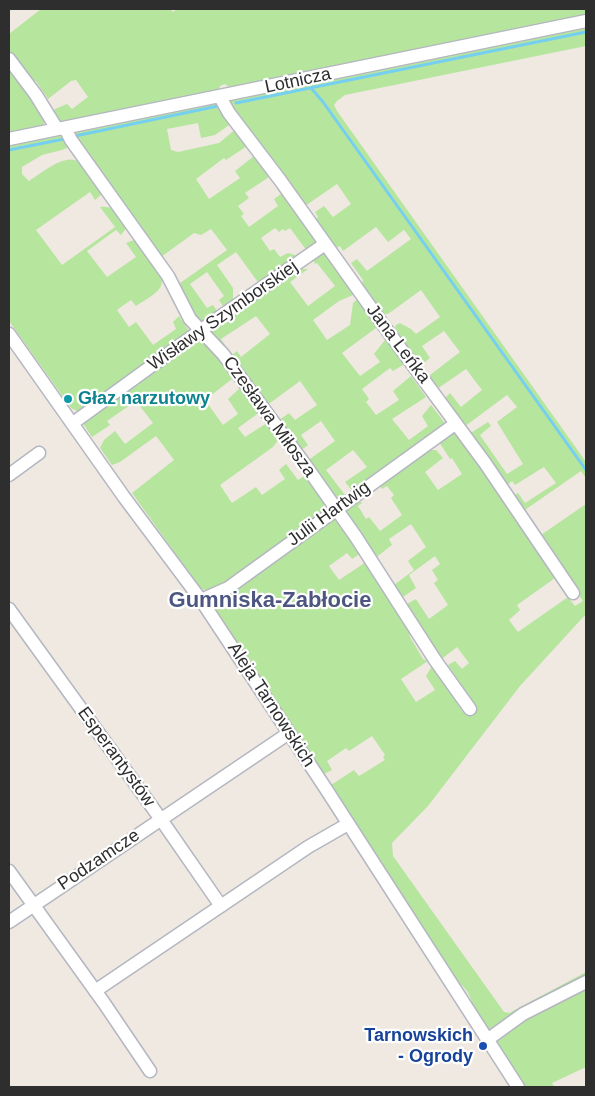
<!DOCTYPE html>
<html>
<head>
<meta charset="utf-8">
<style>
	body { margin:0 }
	#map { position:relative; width:595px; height:1096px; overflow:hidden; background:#efe9e1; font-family:Helvetica,sans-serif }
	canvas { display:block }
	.frame { position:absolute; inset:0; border:10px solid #2e2e2e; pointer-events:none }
</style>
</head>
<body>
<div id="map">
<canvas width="595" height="1096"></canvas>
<div class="frame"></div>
</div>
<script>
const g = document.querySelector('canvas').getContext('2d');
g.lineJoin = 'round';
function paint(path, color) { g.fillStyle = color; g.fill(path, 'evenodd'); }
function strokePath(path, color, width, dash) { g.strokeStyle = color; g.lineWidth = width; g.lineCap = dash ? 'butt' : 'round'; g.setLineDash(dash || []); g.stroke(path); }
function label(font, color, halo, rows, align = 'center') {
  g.font = font + ' Helvetica,sans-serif'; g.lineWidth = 4.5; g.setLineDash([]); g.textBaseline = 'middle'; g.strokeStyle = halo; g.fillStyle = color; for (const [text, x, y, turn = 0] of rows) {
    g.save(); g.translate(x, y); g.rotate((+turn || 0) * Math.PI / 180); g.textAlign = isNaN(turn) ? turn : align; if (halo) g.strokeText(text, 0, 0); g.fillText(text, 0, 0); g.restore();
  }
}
const green = new Path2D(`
	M41,9H170L173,12L177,9H586V17L231,89L225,84L220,86L218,94L61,124L52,114L55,109L67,104L72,109L88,97L76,80L71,81L48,99L36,81L28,80L9,52V34Z
	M586,26V46L345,95L337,101L334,105L337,111L586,462V478L581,471L522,512L512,497L518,493L525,503L556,483L544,467L515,485L512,481L505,487L469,434L488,422L491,426L480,435L507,474L523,464L497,422L517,407L507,395L464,427L444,399L450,393L461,407L482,390L466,369L437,389L431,380L430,375L460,352L444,331L422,346L430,358L420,366L393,331L396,325L400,323L411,329L416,334L440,317L421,290L388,314H382L362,284L363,280L351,263L357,259L367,271L411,239L404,230L388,242L376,227L343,251L340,246L333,250L313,221L318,217L315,212L324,206L333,217L351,204L337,184L305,206L232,108L229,102L231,98Z
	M9,63L44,118V124L39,129L9,135Z
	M217,101L232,123L215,135L201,138L198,123L167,129L171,150L178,152L219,143L236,129L247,146L226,160L224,158L196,179L209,199L240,178L235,171L254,156L269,177L245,193L249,198L238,206L244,214L241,216L249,227L278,206L274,199L281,194L278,190L281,189L316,238V243L307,251L290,228L285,231L283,229L279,232L275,228L261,238L270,251L274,249L280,257L288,253L295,255L297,259L260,285L236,252L217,265L233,288V299L223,306L219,300L224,296L207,272L190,284L207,308L213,305L217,311L203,322L199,323L186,299L180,283L227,250L211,229L201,235L194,233L161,257L72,132Z
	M64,134L71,146L62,150L42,155L22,167V174L29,181C42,173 68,150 81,164C89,172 96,183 103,193L95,200L90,192L36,230L62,265L115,227L100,207C115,205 120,215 128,226L121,235L116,230L87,251L107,277L136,257L126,243L134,240L140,244L162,278C164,292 147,298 136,306L131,300L117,310L129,327L136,322L153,345L176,329L173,322L179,316L189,331L190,334L83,411H77L71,408L9,321V144Z
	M322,254H327L354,291L353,295L339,301L313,320L327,340L350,325L353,303L359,298L376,322V328L342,353L360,376L380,362L374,354L385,340L380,333L382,331L399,354L403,365L393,371L390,368L362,389L369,399L366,402L376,415L399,400L393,391L411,376L426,397L392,419L409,440L428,426L422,416L431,405L447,426L354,493L345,482L367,467L353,450L326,470L345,495V498L338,503L307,461L335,441L321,421L301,435L308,445L300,451L278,421L289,413L295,420L317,405L300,381L266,406L231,359L232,355L237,351L241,357L270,334L256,316L221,339L225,345L219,344L211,335L210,331L295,269H308L290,282L308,306L335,286L317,263L315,264L313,259Z
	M197,340H203L231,373L232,379L205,400L223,425L238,414L228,399L239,389L245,392L260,412L238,428L245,437L267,423L279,439L273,447L220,485L232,503L256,487L262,495L285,479L279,470L286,464L298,480L306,475C315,487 329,499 323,515L213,591L201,589L132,493L174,460L156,436L120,462L112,465L100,448L104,440L115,431L125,444L153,423L136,401L107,421L110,425L92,437L84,425V421Z
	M456,431L482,466L555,578L517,605L520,610L509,620L518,632L568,597L575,606L583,601L538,537L586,504V614L520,686L428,806L392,843L393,856L504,1012L509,1013L586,972V978L492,1030H489C484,1023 479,1016 475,1009C469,997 470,990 457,982L331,785L354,770L359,776L385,760L383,757L385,755L372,736L349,751L346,748L327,761L332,770L324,774L214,607V603L218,599L332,519L338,520L361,553L352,559L347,553L329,566L339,580L363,564L365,559L408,629L410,637L423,659L428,661L401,679L416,702L435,690L426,676L432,666L463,712L475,705L448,665L455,661L462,669L469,663L457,647L439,661L408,610L407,604L416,599L429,619L448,605L434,583L438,580L432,570L440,564L435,556L409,575L416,588L403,597L394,585L414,570L408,561L426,547L411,524L389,539L392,545L374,559L344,510L357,499L362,503L358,506L366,519L369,517L380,531L402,515L391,498L394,495L387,486L382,489L379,483L423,450H436L443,458L425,472L438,490L462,474L452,458L450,459L439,442Z
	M586,987V1067L552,1083L554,1087H526L497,1042L500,1035L515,1023Z`);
const stream = new Path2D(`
	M311,88L323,102L586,470
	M236,103L586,32
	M75,136L218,106
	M9,150L64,139`);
const minor = new Path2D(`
	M9,59L36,95L57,129
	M220,97L229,113L280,180L384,326L485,463L573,593
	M65,128L71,140L168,276L190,319L223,354L306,466L356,537L435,660L470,709
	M9,139L586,21
	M9,334L124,497L201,600L326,789L518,1087
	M73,423L201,330L325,244
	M9,475L39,453
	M201,600L228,588L455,424
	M9,609L160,818L221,906
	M9,871L104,1003L150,1071
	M9,922L289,733
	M95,991L308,847L348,824
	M487,1040L523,1014L586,982`);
const markers = [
	[68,399,5,"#0f9aa8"],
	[483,1046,5,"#1a4fb4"]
];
const streetNames = [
	["Lotnicza",298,81,-12],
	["Wisławy Szymborskiej",223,316,-35],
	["Jana Leńka",398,344,53],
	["Czesława Miłosza",269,417,54],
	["Julii Hartwig",329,514,-36],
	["Aleja Tarnowskich",271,705,57],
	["Esperantystów",116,757,54],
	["Podzamcze",99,860,-34]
];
const cultureNames = [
	["Głaz narzutowy",78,399]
];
const transitNames = [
	["Tarnowskich",473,1036],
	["- Ogrody",473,1057]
];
const districtNames = [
	["Gumniska-Zabłocie",270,601]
];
paint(green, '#b6e59e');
strokePath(stream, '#75cff0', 3);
strokePath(minor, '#b4b7c1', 15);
strokePath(minor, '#fff', 12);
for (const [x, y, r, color] of markers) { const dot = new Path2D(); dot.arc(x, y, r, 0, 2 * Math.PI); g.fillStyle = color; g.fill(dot); strokePath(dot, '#fff', 2); }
label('18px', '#2e2e2e', '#fff', streetNames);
label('bold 18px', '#0d838f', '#fff', cultureNames, 'left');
label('bold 18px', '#164399', '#fff', transitNames, 'right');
label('bold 22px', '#4d5680', '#fff', districtNames);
</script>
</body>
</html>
